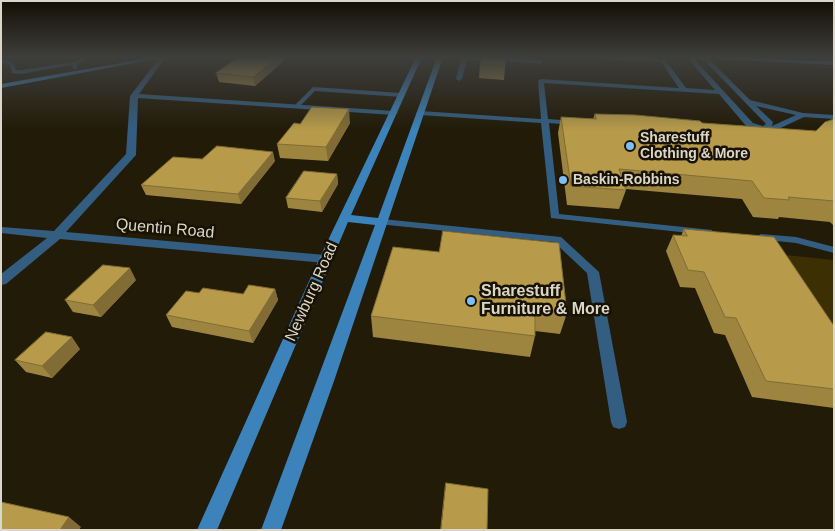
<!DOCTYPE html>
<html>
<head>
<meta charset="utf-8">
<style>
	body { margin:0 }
	#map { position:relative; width:835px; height:531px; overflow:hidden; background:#221b08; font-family:Helvetica,sans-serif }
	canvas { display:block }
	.frame { position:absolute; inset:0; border:2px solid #dad6ca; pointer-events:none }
</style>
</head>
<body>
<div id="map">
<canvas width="835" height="531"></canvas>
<div class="frame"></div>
</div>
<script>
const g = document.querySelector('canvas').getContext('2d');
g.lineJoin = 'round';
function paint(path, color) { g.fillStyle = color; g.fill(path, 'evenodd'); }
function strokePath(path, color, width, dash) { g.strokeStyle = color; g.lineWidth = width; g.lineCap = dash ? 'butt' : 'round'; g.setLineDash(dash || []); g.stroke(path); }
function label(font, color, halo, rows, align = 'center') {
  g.font = font + ' Helvetica,sans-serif'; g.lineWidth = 5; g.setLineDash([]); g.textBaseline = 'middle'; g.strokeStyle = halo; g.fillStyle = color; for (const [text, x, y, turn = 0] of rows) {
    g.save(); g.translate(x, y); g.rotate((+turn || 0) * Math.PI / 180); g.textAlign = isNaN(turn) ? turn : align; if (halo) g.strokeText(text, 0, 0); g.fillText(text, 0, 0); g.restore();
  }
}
const green = new Path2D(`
	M776,254L834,260V342Z`);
const service = new Path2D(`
	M85,57H92L77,64V69H73L72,65L21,74L12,73L9,64L1,63V59L13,62L16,70H21L73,62Z
	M463,57L487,59L484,61L467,60L462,79L459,81L456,79L460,61Z
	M601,57L665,59L686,88L715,90L689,60C695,55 701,57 709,59L750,100L803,113L834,115V119L804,117L772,132V134L763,135L759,133L762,131L747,127L719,94L544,83L548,119L575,121L579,123L575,125L549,123L559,214L712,230L713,232L712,234L708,235L551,218L541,123L420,115L416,113L420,111L541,119L538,81L541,79L679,88L661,62L604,59ZM698,59L705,61L766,124L763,126L753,123L696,61ZM756,106L796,115L772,126L773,122Z
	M506,58L540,60L543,62L540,64L504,61Z
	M313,87L402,93L405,95L402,97L315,91L299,107H295V105Z
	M382,219L561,237L599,272L627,422L625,427L619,429L613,427L611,422L587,273L554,242L378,224L377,222Z
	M761,234L796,237L834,247V253L796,243L757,239L756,237Z`);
const minor = new Path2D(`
	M160,57H166L139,94L394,111L398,113L394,115L138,98L136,155L66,232L325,255L329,256L331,259L329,262L325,263L60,239L6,284L1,285V274L47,238L1,233V227L54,231L126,154L130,96Z`);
const secondary = new Path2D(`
	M155,57H167L1,88V84Z
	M416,57H422L351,215L378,218L437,57H443L334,381L281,530H261L375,225L348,222L217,530H197L319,259Z
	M717,57L834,61V65L720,59Z`);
const wall = new Path2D(`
	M288,57L255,86L219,82L216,73Z
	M506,57L504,80L479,78L480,64Z
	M595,114L702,123L816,131L834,119V226L830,222L779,217L778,219L753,217L742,199L626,189V190L619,209L567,205L558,133L561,117L593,119Z
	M350,123L328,161L280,158L277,144L300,124Z
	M202,159L275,161L241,204L146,195L141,185Z
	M337,174L338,184L322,212L288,208L286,198Z
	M684,229L834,326V408L752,397L725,335L714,333L695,288L680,287L666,251L673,235L681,236Z
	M393,247L567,313L560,334L535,331V336L530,357L373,337L371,316Z
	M136,280L101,317L73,312L65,300Z
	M275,289L278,300L253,343L172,327L166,315L199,293L243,294Z
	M80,349L52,378L26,372L15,360Z`);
const shadedWall = new Path2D(`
	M278,57H288L255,86L253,77Z
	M349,109L350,123L328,161L326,147Z
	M273,152L275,161L241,204L238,194Z
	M337,174L338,184L322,212L320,201Z
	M130,268L136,280L101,317L93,305Z
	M275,289L278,300L253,343L249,331Z
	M72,337L80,349L52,378L42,366Z
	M69,517L81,527L79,530H60Z`);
const building = new Path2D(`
	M239,57H278L253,77L216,73Z
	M482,57H506L505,65L480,64Z
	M312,107L349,109L326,147L277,144L294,123L300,124Z
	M595,114L635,115L700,121L702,123L816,131L825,122L834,119V201L788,197L790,200L764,198L752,181L619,169L626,190L571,186L561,117L596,119Z
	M217,146L273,152L238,194L141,185L173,157L202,159Z
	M304,171L337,174L320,201L286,198Z
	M684,229L774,237L834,326V389L766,381L736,318L725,317L704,272L688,270L673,235L687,236Z
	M443,231L559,243L567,313L535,309V336L371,316L393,247L439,252Z
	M103,265L130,268L93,305L65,300Z
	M249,285L275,289L249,331L166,315L186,291L199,293L203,288L243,294Z
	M46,332L72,337L42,366L15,360Z
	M446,483L488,489L487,530H441Z
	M1,502L69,517L60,530H1Z`);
const markers = [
	[630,146,5,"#7bbef8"],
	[563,180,5,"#7bbef8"],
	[471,301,5,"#7bbef8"]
];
const farPoinames = [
	["Sharestuff",640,138],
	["Clothing & More",640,154],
	["Baskin-Robbins",573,180]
];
const streetNames = [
	["Quentin Road",165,229,5],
	["Newburg Road",312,292,-66]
];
const poiNames = [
	["Sharestuff",481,292],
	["Furniture & More",481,310]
];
paint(green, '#3c2f04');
paint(service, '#345e81');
paint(minor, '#345e81');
paint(secondary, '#3c83bb');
paint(wall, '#9d8540');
paint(shadedWall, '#806c34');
paint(building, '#b79b4a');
strokePath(building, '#806c34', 1);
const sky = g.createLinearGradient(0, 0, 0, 131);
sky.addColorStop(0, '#130f04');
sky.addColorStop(0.44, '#3e3f3d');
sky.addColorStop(1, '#3e3f3d00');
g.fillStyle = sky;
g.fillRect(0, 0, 835, 131);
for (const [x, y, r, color] of markers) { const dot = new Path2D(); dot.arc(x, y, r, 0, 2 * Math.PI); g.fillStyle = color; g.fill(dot); strokePath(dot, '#191202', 2); }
label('bold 14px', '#dad6ca', '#191202', farPoinames, 'left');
label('16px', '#dad6ca', '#191202', streetNames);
label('bold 16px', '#dad6ca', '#191202', poiNames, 'left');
</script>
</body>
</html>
